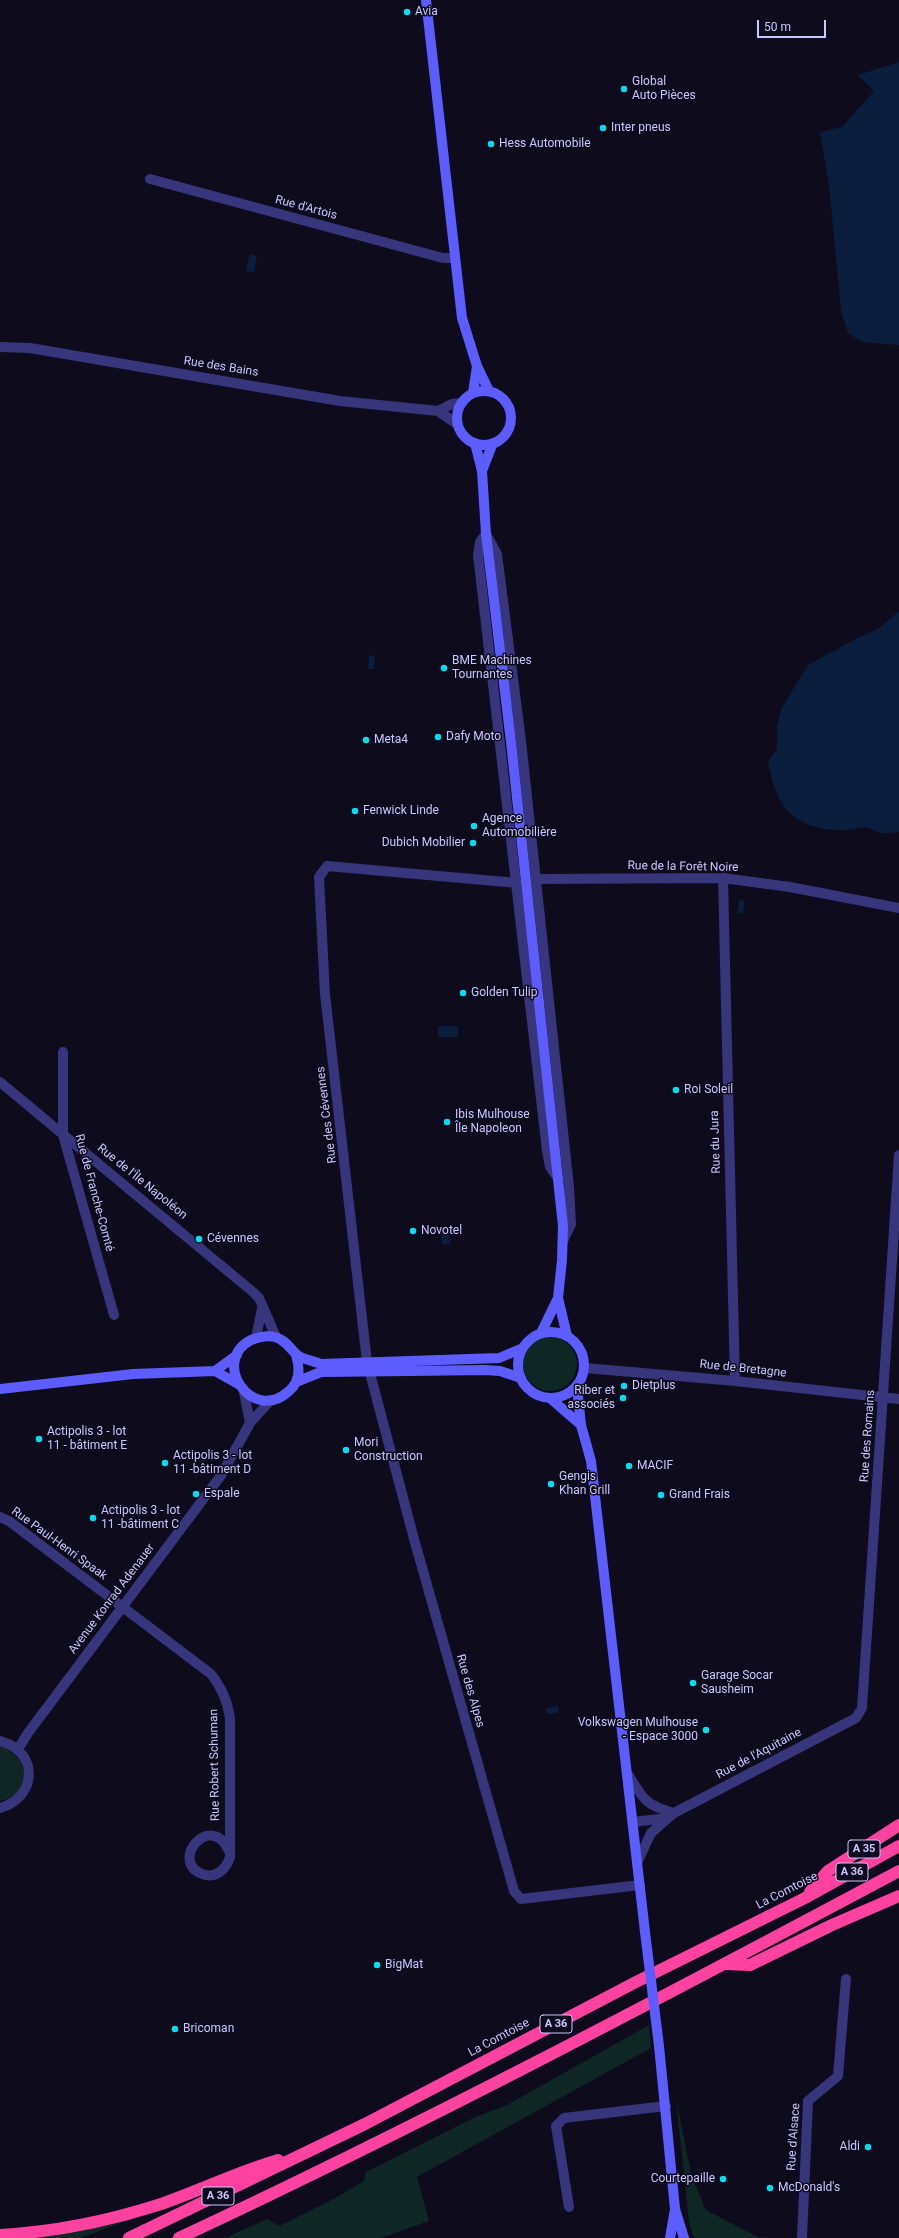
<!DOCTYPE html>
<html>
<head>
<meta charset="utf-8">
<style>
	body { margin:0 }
	#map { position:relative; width:899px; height:2238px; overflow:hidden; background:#0d0b1c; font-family:Roboto,sans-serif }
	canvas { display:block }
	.scale { position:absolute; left:757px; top:20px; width:69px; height:18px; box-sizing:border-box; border:2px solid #cbc6ff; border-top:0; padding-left:5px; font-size:12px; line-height:14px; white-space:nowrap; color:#cbc6ff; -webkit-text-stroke:3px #0d0b1c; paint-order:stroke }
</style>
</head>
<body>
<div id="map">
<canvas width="899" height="2238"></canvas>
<div class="scale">50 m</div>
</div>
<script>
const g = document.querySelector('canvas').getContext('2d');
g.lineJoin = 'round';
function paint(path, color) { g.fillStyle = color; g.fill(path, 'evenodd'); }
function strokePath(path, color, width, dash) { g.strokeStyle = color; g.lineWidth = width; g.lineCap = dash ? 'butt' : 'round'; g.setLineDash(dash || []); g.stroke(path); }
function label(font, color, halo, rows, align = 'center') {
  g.font = font + ' Roboto,sans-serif'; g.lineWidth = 3; g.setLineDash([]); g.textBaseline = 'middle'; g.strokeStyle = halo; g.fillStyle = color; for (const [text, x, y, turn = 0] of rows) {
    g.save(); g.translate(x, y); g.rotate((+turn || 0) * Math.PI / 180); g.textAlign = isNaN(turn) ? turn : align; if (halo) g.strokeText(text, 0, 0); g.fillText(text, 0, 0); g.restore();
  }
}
const green = new Path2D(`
	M523 1364a27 27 0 1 1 54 0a27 27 0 1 1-54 0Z
	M0,1746C31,1756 33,1795 0,1801Z
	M649,2025L651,2048L417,2177L429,2221L381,2238H225L267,2219L279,2226L337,2197L364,2181L366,2172L473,2118L507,2105Z
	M676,2099L692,2177L706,2210L758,2237L771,2238H694L689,2222Z
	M126,2218L127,2221L81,2238H27Z`);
const water = new Path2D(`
	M899,62V345L862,342L848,333L841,311L829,185L820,132L842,127L874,91L858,75Z
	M250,254L257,256L254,273L246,271Z
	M899,611V832C893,832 886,834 881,833C876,832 871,828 866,827C859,827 852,830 845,830C795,831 775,807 768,761L777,749V726L781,709L808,665L859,637L878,629Z
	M369,655L375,656L374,669H368Z
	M739,900L745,901L743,913H738Z
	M438,1026H458V1037H438Z
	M448,1229L450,1244L442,1245L441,1230Z
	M558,1706L559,1713L547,1714L546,1708Z`);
const street = new Path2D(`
	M150,179L443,258H455
	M0,347L30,348L340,401L438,411L452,404L460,403
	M438,411L457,424
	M723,878L735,1381
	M536,879L723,878L790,887L899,908
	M517,883L327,866L319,877L325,994L367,1362L414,1539L514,1891L521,1899L640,1885
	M63,1052V1135L114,1315
	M0,1082L253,1292L259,1298L276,1337
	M558,1178L550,1167L547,1151L478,555L480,542L486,534L497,554L521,741L569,1187L571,1224L563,1241
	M256,1338L262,1308
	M585,1368L735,1381L899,1399
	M244,1392L250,1423
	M0,1517L9,1521L211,1674C222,1688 228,1701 230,1719V1857C226,1870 215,1879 202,1874C168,1860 212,1811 229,1851
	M0,1741C39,1751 38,1797 0,1808
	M18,1749L28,1733L222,1474L250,1423L271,1400
	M627,1773C643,1798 644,1805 674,1813
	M633,1822L668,1818
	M637,1863L651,1833L674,1813L856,1718L862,1708L899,1155
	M569,2207L556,2126L564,2118L666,2106
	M802,2238L808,2101L838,2076L846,1979`);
const secondary = new Path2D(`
	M426,0L462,318L477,366L489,391
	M457 418a27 27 0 1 1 54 0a27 27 0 1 1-54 0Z
	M473,393L477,366
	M475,443L482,471L486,534L511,742L563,1226L562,1260L558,1298L541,1333
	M482,471L493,443
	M558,1298L567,1336
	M518 1365a33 33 0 1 1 66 0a33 33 0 1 1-66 0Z
	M296,1355C300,1368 300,1382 289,1391C252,1425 210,1361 251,1340C259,1337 267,1335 275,1337C285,1340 289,1347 296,1354C301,1359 314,1361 321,1364L499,1358L523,1348
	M215,1371L237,1355
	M296,1382L321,1372L409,1371L485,1370L500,1371L521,1378
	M577,1386L581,1425L591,1461L645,1932
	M0,1389L133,1374L215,1371L238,1384
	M550,1398L581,1425
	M659,2046L675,2209L684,2238
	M670,2238L675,2209`);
const highway = new Path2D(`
	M810,1892L828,1871L899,1825
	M726,1964L750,1965L832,1925L899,1896
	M0,2235C53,2232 108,2221 158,2205C199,2191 237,2172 278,2160
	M129,2238L365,2124L634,1983L805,1898L899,1846
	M179,2238C423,2124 661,1998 899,1871`);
const secondaryBridge = new Path2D(`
	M645,1932L659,2046`);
const markers = [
	[407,12,4,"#00def1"],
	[624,89,4,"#00def1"],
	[603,128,4,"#00def1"],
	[491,144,4,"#00def1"],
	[444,668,4,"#00def1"],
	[438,737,4,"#00def1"],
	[366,740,4,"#00def1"],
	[355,811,4,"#00def1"],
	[474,826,4,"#00def1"],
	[473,843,4,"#00def1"],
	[463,993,4,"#00def1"],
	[676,1090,4,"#00def1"],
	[447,1122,4,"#00def1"],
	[413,1231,4,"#00def1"],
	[199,1239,4,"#00def1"],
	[624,1386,4,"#00def1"],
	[623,1398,4,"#00def1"],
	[39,1439,4,"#00def1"],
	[346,1450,4,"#00def1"],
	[165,1463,4,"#00def1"],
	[629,1466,4,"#00def1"],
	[551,1484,4,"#00def1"],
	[196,1494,4,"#00def1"],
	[661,1495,4,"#00def1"],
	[93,1518,4,"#00def1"],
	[693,1683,4,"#00def1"],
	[706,1730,4,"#00def1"],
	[377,1965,4,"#00def1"],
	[175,2029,4,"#00def1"],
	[868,2147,4,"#00def1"],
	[723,2179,4,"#00def1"],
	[770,2188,4,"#00def1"]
];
const shields = [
	[864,1849,32],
	[852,1872,32],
	[556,2024,32],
	[218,2196,32]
];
const shieldNames = [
	["A 35",864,1849],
	["A 36",852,1872],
	["A 36",556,2024],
	["A 36",218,2196]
];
const poiNames = [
	["Avia",415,12],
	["Global",632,82],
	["Auto Pièces",632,96],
	["Inter pneus",611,128],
	["Hess Automobile",499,144],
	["BME Machines",452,661],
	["Tournantes",452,675],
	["Dafy Moto",446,737],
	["Meta4",374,740],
	["Fenwick Linde",363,811],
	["Agence",482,819],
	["Automobilière",482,833],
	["Dubich Mobilier",465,843,"right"],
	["Golden Tulip",471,993],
	["Roi Soleil",684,1090],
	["Ibis Mulhouse",455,1115],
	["Île Napoleon",455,1129],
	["Novotel",421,1231],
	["Cévennes",207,1239],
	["Dietplus",632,1386],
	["Riber et",615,1391,"right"],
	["associés",615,1405,"right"],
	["Actipolis 3 - lot",47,1432],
	["11 - bâtiment E",47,1446],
	["Mori",354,1443],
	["Construction",354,1457],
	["Actipolis 3 - lot",173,1456],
	["11 -bâtiment D",173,1470],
	["MACIF",637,1466],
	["Gengis",559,1477],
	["Khan Grill",559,1491],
	["Espale",204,1494],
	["Grand Frais",669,1495],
	["Actipolis 3 - lot",101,1511],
	["11 -bâtiment C",101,1525],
	["Garage Socar",701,1676],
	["Sausheim",701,1690],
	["Volkswagen Mulhouse",698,1723,"right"],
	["- Espace 3000",698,1737,"right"],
	["BigMat",385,1965],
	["Bricoman",183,2029],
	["Aldi",860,2147,"right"],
	["Courtepaille",715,2179,"right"],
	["McDonald's",778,2188]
];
const streetNames = [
	["Rue d'Artois",306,208,15],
	["Rue des Bains",221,367,9],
	["Rue de la Forêt Noire",683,867,1],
	["Rue des Cévennes",327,1115,-97],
	["Rue du Jura",716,1142,-92],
	["Rue de l'Île Napoléon",142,1182,39],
	["Rue de Franche-Comté",94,1193,75],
	["Rue de Bretagne",743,1369,6],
	["Rue des Romains",868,1436,-86],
	["Rue Paul-Henri Spaak",59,1544,36],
	["Avenue Konrad Adenauer",112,1599,-53],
	["Rue des Alpes",470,1691,74],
	["Rue de l'Aquitaine",759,1754,-28],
	["Rue Robert Schuman",215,1765,-91],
	["La Comtoise",787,1891,-27],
	["La Comtoise",499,2038,-28],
	["Rue d'Alsace",794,2137,-86]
];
paint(green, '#0e2624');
paint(water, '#0a1d3c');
strokePath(street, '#37357b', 10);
strokePath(secondary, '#5d5dff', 10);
strokePath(highway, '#ff41a0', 12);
strokePath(secondaryBridge, '#5d5dff', 10);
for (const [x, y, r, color] of markers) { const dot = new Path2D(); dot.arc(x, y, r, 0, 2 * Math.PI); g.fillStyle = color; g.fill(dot); strokePath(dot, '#0d0b1c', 1.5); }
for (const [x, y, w] of shields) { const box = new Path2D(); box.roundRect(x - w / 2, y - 9, w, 18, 3); g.fillStyle = '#0d0b1c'; g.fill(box); strokePath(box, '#cbc6ff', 1); }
label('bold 11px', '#cbc6ff', null, shieldNames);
label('12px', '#cbc6ff', '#0d0b1c', poiNames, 'left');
label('12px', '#cbc6ff', '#0d0b1c', streetNames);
</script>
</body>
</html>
